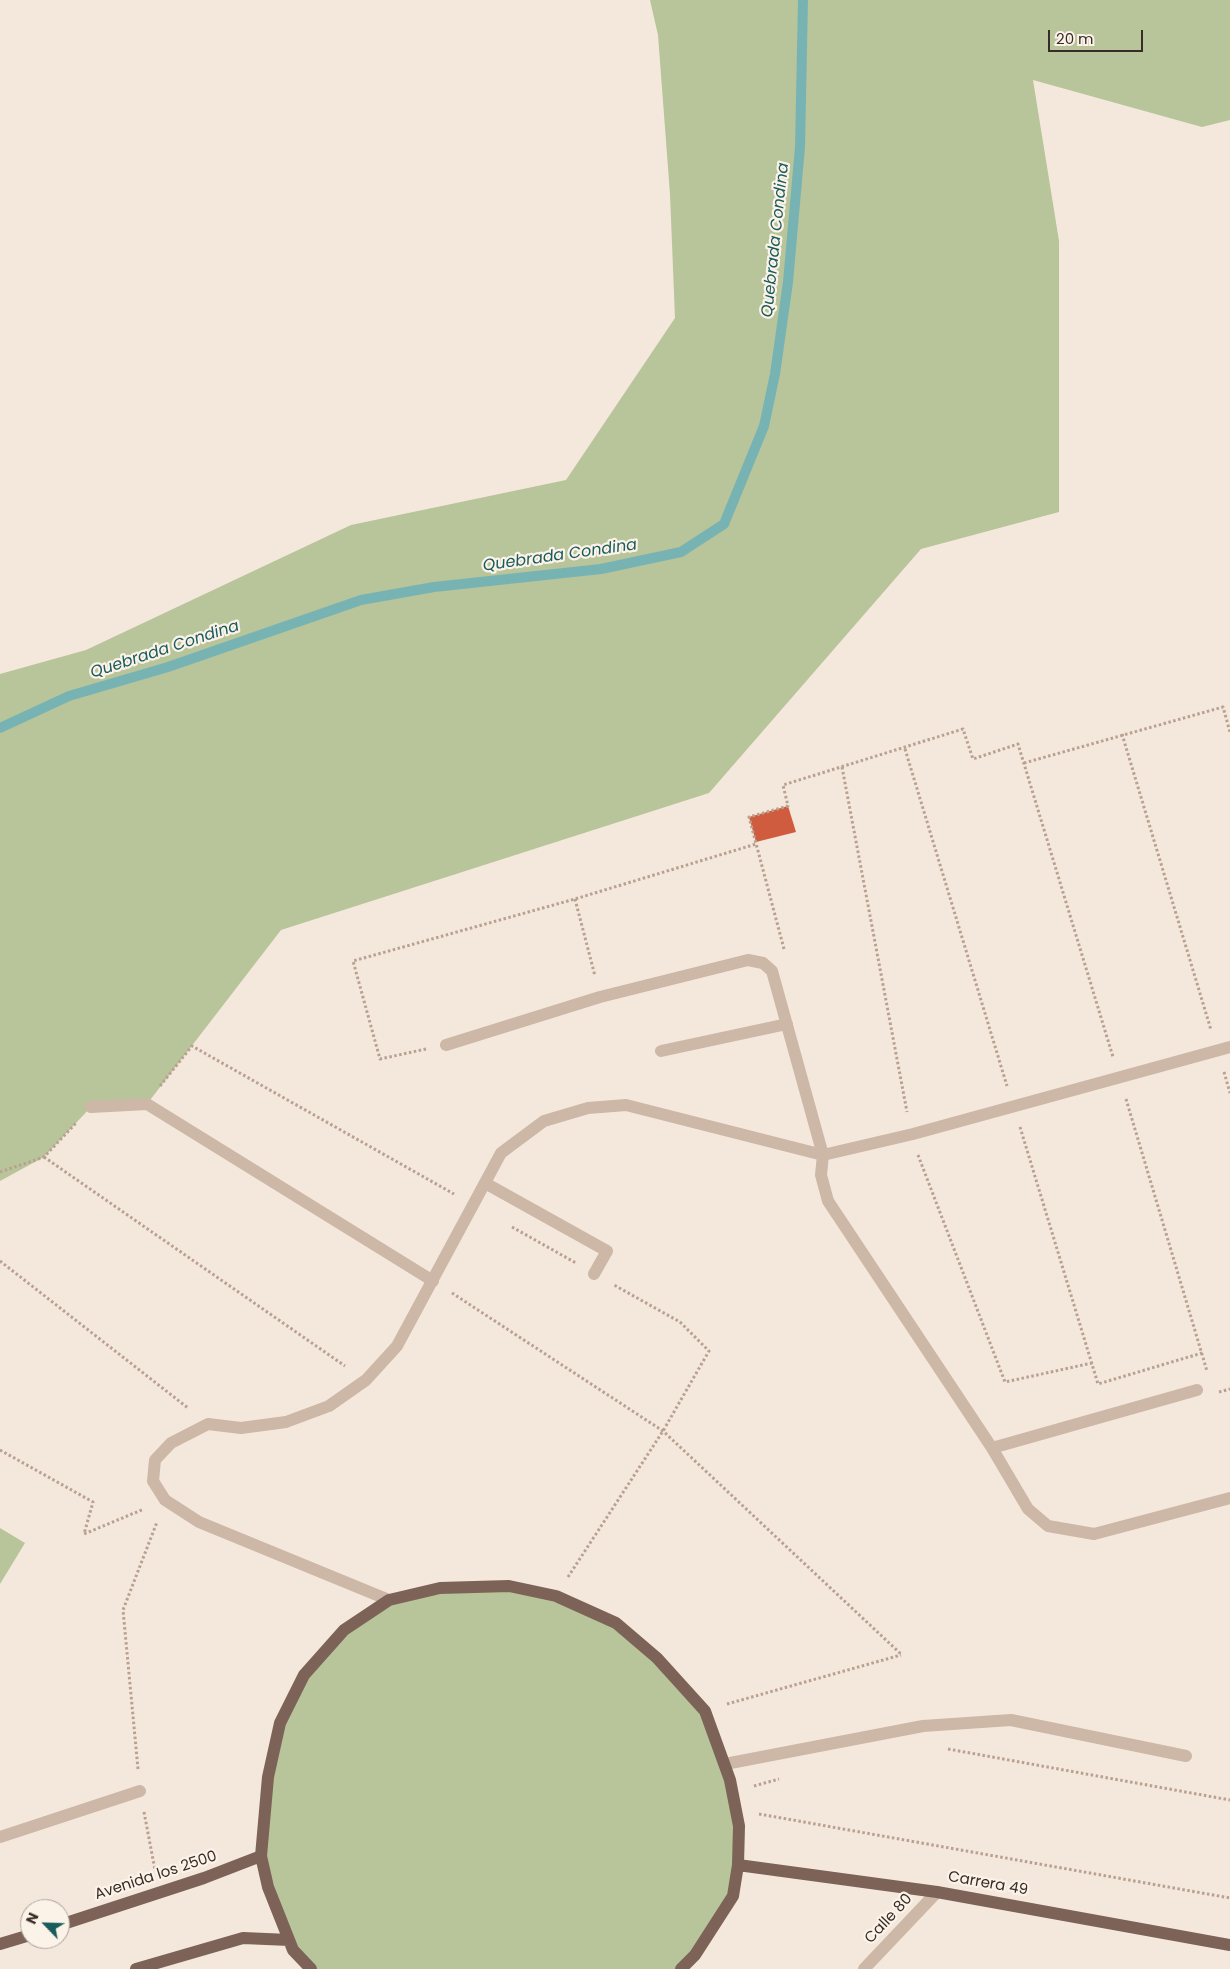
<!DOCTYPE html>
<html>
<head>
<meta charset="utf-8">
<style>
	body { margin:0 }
	#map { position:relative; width:1230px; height:1969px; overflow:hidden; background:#f4e8dc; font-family:Poppins,sans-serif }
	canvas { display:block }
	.north { position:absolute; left:20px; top:1899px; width:50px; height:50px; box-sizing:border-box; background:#fbf2e8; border:1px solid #ada39b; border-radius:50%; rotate:294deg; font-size:14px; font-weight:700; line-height:20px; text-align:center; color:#392c28 }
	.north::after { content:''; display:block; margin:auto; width:18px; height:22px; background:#1a5c5e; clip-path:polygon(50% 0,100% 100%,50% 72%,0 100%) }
	.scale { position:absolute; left:1048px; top:30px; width:95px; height:22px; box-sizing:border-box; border:2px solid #392c28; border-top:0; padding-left:6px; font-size:15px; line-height:18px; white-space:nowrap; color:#392c28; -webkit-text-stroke:4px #fbf2e8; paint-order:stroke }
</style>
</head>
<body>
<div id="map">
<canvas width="1230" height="1969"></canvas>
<div class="north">N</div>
<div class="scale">20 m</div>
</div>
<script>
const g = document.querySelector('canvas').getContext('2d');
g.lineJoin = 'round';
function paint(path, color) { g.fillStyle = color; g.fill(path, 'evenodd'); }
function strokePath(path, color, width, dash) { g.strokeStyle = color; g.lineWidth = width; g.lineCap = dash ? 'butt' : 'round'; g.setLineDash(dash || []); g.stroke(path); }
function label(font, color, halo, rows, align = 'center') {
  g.font = font + ' Poppins,sans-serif'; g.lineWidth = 4.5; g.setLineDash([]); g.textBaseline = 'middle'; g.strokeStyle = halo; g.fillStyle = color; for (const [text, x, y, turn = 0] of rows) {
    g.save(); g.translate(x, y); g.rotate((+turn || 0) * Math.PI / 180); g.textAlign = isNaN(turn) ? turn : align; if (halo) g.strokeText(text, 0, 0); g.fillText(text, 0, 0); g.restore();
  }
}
const green = new Path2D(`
	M650,0H1230V120L1202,127L1033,80L1059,241V512L921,549L709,793L281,930L147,1104L91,1107L44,1157L0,1181V674L86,650L351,525L566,480L675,318L670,194L658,35Z
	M0,1528L25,1543L0,1584Z
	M509,1586L616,1623L705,1711L739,1826L733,1896L681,1969H311L293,1950L261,1856L280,1723L304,1675L344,1630L389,1600Z`);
const stream = new Path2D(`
	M0,728L69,696L168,667L361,600L434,587L601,569L681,552L724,524L764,426L775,374L788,282L800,147L803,0`);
const building = new Path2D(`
	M788,806L796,832L756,842L749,817Z`);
const path = new Path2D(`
	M1122,734L1211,1030
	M905,749L1007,1086
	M1024,763L1223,707L1230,732
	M842,767L907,1112
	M575,899L595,976
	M784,949L749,817L788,806L783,785L963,729L973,759L1018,744L1113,1057
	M426,1049L380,1059L353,961L575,899L756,844
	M1224,1072L1230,1093
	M160,1086L192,1046L454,1194
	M1126,1099L1207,1371
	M1020,1127L1098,1384L1202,1353
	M918,1155L1005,1382L1092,1363
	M44,1157L345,1366
	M0,1172L44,1157L77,1122
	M512,1227L576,1263
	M0,1261L188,1408
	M452,1293L663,1431L902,1655
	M1219,1392L1230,1389
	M0,1450L93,1502L84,1534L144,1509
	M568,1577L663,1431L709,1351L680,1322L614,1285
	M727,1704L901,1655
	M948,1749L1230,1800
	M138,1769L123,1610L157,1522
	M754,1786L779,1779
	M144,1812L155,1870
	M759,1814L1230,1898`);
const minor = new Path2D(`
	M446,1045L600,997L748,960L763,963L772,971L823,1155L821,1175L828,1201L992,1448L1028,1509L1048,1526L1094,1534L1230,1498
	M661,1051L787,1024
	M91,1107L147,1104L433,1281
	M485,1183L607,1251L594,1274
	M992,1448L1197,1390
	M389,1600L199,1522L165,1500L153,1481L155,1460L171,1443L208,1424L241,1428L286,1422L329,1406L366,1380L397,1346L501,1153L544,1121L588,1108L626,1105L823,1155L913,1134L1230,1047
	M725,1764L923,1726L1011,1720L1186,1756
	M0,1837L140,1791
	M864,1969L937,1892`);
const major = new Path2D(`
	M738,1865L937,1892L1230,1945
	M60,1925L204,1878L261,1856
	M0,1944L30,1935
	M136,1969L243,1938L289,1940
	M311,1969L293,1950L268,1887L261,1856L268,1777L280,1723L304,1675L344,1630L389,1600L440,1588L509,1586L556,1596L616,1623L657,1658L705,1711L730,1780L739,1826L738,1865L733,1896L695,1955L681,1969`);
const streetNames = [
	["Avenida los 2500",156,1876,-18],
	["Carrera 49",988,1884,10],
	["Calle 80",889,1919,-47]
];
const waterNames = [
	["Quebrada Condina",776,240,-84],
	["Quebrada Condina",560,556,-8],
	["Quebrada Condina",165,650,-18]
];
paint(green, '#b8c49a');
strokePath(stream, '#78b3b4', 10);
paint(building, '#cf5c3e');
strokePath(path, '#b9a090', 3, [2.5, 2.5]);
strokePath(minor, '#cdb7a6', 12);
strokePath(major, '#7c6257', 12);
label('15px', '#392c28', '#fbf2e8', streetNames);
label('italic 16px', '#1a5c5e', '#fbf2e8', waterNames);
</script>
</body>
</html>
